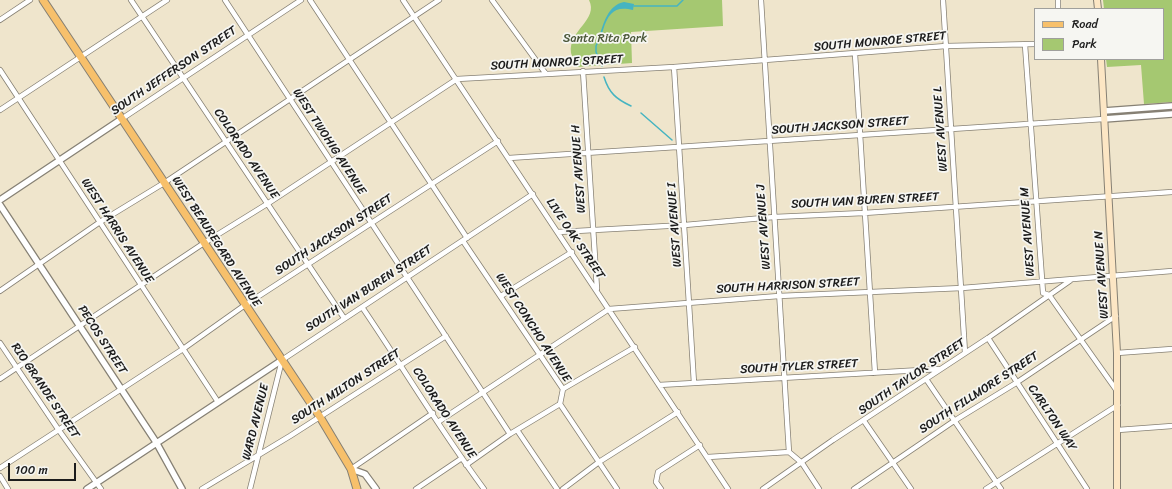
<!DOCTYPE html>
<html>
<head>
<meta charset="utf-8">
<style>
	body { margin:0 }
	#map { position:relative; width:1172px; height:489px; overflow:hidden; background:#efe5cc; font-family:Sriracha,sans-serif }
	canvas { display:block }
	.legend { position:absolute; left:1034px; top:8px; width:130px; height:52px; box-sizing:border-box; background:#f6f6f2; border:1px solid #9f9f9c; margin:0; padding:5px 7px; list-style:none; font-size:12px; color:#1c1c1c }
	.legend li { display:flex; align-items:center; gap:8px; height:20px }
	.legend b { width:20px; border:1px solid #9f9f9c }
	.scale { position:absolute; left:8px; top:463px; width:68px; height:18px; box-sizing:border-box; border:2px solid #1c1c1c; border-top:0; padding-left:5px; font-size:12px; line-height:14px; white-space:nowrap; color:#1c1c1c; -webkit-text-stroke:3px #f6f6f2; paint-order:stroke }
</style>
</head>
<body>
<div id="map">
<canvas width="1172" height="489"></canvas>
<ul class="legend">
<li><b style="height:5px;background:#f7c06b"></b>Road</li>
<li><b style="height:11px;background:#a5c871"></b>Park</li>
</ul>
<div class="scale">100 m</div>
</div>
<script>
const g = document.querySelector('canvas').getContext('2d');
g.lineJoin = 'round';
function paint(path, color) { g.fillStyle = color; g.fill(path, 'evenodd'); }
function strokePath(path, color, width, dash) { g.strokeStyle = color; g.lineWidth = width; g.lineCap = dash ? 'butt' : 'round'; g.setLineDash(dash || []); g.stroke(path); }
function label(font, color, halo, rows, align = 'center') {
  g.font = font + ' Sriracha,sans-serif'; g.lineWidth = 3.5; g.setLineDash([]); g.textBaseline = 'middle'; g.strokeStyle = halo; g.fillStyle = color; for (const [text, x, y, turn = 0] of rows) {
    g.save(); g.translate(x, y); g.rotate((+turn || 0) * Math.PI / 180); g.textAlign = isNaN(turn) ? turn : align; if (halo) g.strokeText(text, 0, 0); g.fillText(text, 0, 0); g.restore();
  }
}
const green = new Path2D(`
	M589,0H722L723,26L631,32L632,63L578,67C576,62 572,57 571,53C568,30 599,20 589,0Z
	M1103,0H1172V102L1144,104L1141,65L1107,67L1106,59H1163V9H1104Z`);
const water = new Path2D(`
	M624,2L634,4L633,10C615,6 609,12 603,30C602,34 601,36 599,38C603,24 608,5 624,2Z`);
const stream = new Path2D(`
	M634,6H677L683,0
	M600,37L596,46V52L602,66
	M604,77C609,93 616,99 631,106
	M641,113L672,140`);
const minor = new Path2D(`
	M131,0L344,318
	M225,0L510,434
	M310,0L467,238
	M403,0L728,489
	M492,0L546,74
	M761,0L789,452L802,463L819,489
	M943,0L965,353
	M1058,0V9
	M0,20L30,0
	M1025,45L1043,293L1049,295L1117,391
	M855,54L875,373
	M674,67L694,383
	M0,70L218,402
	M583,71L597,289
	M0,110L167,0
	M123,118L301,0
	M509,158L1104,119
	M558,232L685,225L774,217L864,213L1172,192
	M463,241L563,389L560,404L617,489
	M0,291L100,222L164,183L439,0
	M501,296L572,252
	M362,307C403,367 440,430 484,489
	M988,338L1087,489
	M0,343L58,429L101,489
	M1117,353L1172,349
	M0,379L204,243L267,204L457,79L674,67L946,46L1035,44
	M926,379L1001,489
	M659,385L939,369
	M563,389L635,347
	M864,421L911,489
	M438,422L609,309L779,296L962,288L1172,271
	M517,430L557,489
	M1118,430L1172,426
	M708,457L789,452
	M466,465L510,434L560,404
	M0,468L183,349L245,305L498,141
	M351,469L433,413
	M0,476L8,489
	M202,489L290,436L446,336
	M250,489L282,360L533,194
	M416,489L462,458
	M563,489L599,462L678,412
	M661,489L656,482L658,472L700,445
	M763,489L833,440L988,338L1071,280
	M854,489L954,421L1016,383L1116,316
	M986,489L1118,405`);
const tertiary = new Path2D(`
	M1104,111L1172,106
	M1104,119L1172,114
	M0,200L123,118
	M0,205L156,442L182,489
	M351,469L365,474L376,489
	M87,489L282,360`);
const secondary = new Path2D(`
	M1097,0L1098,9
	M1101,59L1117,353V489`);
const primary = new Path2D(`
	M43,0L320,417L351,469L357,489`);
const parkNames = [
	["Santa Rita Park",605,39]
];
const streetNames = [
	["SOUTH MONROE STREET",880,42,-5],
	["SOUTH MONROE STREET",557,63,-3],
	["SOUTH JEFFERSON STREET",174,71,-34],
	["SOUTH JACKSON STREET",840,126,-4],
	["WEST AVENUE L",941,129,-94],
	["WEST TWOHIG AVENUE",329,142,57],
	["COLORADO AVENUE",246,154,56],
	["WEST AVENUE H",579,169,-94],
	["SOUTH VAN BUREN STREET",865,201,-3],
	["WEST AVENUE I",675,225,-94],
	["WEST AVENUE J",764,227,-94],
	["WEST HARRIS AVENUE",117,231,57],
	["WEST AVENUE M",1028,232,-94],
	["SOUTH JACKSON STREET",334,235,-33],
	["LIVE OAK STREET",575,239,56],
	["WEST BEAUREGARD AVENUE",216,242,57],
	["WEST AVENUE N",1102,275,-94],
	["SOUTH HARRISON STREET",788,286,-3],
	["SOUTH VAN BUREN STREET",369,289,-33],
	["WEST CONCHO AVENUE",533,328,57],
	["PECOS STREET",102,340,57],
	["SOUTH TYLER STREET",799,367,-3],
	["SOUTH TAYLOR STREET",912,377,-34],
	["SOUTH MILTON STREET",346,387,-33],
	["RIO GRANDE STREET",45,391,56],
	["SOUTH FILLMORE STREET",979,393,-33],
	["COLORADO AVENUE",444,413,57],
	["CARLTON WAY",1052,418,56],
	["WARD AVENUE",256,422,-76]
];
paint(green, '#a5c871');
paint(water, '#46b4c1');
strokePath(stream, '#46b4c1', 1.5);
strokePath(minor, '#868074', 6);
strokePath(tertiary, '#868074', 8);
strokePath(secondary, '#868074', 8);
strokePath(primary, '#868074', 9);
strokePath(minor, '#fff', 4.5);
strokePath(tertiary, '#fff', 5.5);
strokePath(secondary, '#fce6c4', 6);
strokePath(primary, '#f7c06b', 7);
label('12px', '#4c583a', '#f6f6f2', parkNames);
label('12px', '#1c1c1c', '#f6f6f2', streetNames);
</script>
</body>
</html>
